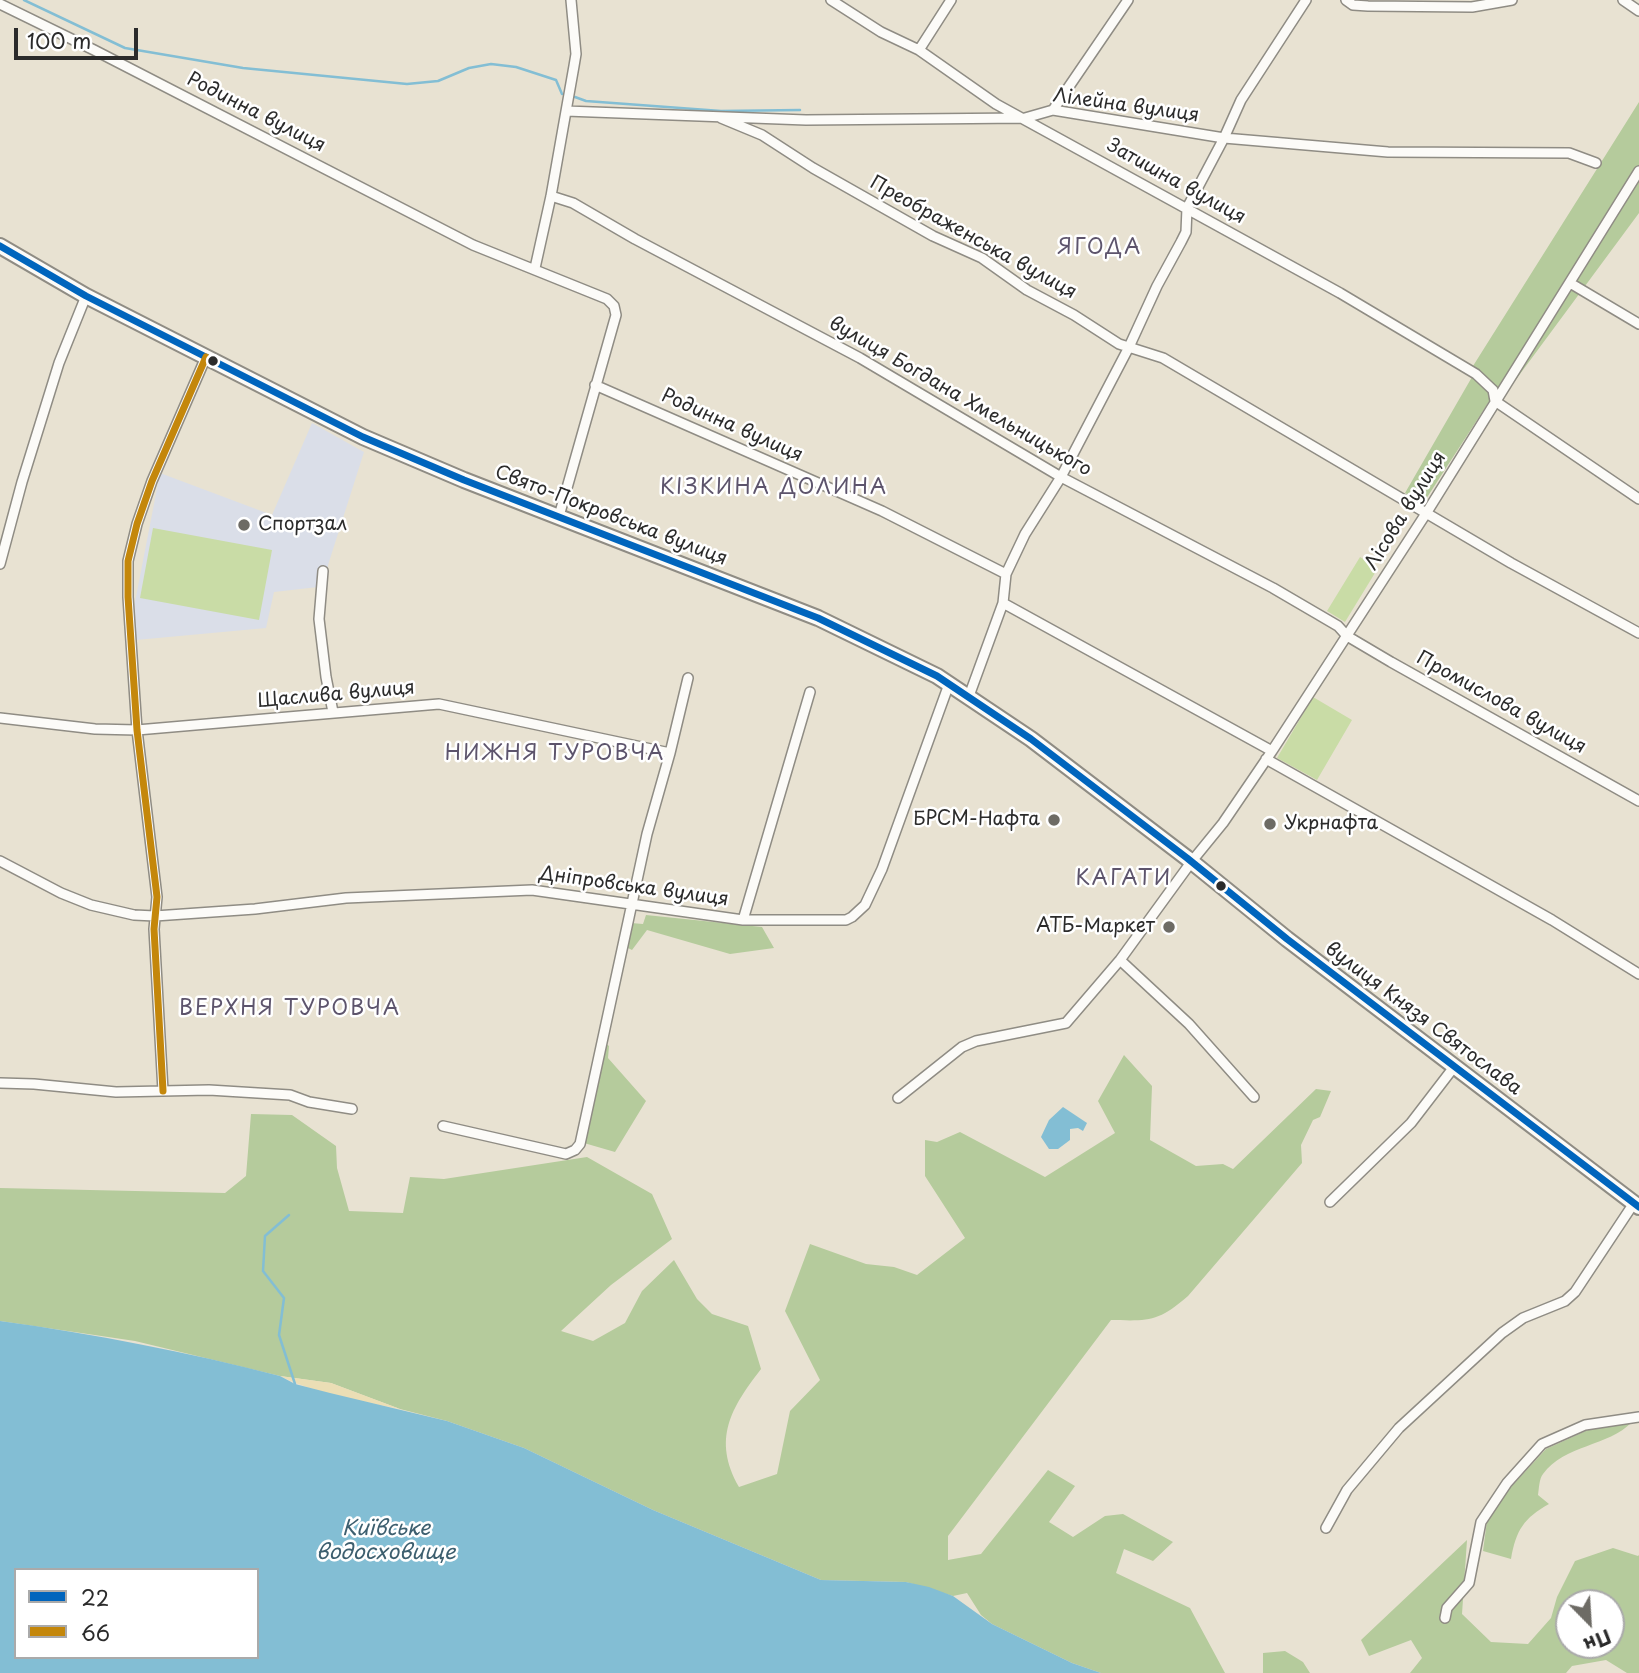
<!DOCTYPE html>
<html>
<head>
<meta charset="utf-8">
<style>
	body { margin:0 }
	#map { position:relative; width:1639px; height:1673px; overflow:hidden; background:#e8e2d2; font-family:"Playpen Sans",sans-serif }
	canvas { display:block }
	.legend { position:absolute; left:14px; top:1568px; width:245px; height:91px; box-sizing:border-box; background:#fff; border:2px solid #aaa; margin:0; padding:9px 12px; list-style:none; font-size:21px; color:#2b2b2b }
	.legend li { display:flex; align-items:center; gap:14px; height:35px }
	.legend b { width:35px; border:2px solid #aaa }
	.north { position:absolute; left:1555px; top:1589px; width:70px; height:70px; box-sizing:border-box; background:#fff; border:2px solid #aaa; border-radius:50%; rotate:156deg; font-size:19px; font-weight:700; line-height:28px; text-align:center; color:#2b2b2b }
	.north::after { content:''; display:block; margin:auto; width:24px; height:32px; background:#6d6b65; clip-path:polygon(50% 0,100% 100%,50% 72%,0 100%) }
	.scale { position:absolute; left:14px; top:28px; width:124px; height:32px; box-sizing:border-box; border:4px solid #2b2b2b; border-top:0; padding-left:9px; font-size:21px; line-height:24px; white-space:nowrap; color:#2b2b2b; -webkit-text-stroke:5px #fff; paint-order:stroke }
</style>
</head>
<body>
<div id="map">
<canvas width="1639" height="1673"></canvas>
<ul class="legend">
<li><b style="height:9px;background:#0065bd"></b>22</li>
<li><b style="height:9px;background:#c4870b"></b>66</li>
</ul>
<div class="north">Пн</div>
<div class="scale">100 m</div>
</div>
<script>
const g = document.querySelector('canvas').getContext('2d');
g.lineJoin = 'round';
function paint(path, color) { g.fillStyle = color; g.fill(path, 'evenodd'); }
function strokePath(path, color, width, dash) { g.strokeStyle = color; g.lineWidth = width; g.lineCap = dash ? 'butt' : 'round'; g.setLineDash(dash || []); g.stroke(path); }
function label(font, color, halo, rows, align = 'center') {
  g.font = font + ' "Playpen Sans",sans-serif'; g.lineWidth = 5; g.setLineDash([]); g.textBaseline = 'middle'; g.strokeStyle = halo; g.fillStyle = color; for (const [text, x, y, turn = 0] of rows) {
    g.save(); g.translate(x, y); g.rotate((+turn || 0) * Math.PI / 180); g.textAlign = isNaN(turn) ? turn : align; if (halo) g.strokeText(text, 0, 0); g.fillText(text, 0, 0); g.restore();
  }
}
const built = new Path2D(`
	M312,423L364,452L328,565L327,586L274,592L266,628L136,640L135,602L160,473L272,515Z`);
const green = new Path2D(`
	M153,528L272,550L259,620L140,598Z
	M1360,557L1378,568L1345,622L1327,611Z
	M1313,697L1352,720L1317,780L1277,758Z`);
const forest = new Path2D(`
	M1639,102V213L1503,397L1473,366Z
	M1472,377L1487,390L1490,400L1424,502L1405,493Z
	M646,915L762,927L774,948L730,954L647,930L632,950L626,947L631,923L643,924Z
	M605,1043L609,1046L608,1058L646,1101L615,1152L584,1143Z
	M1124,1055L1152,1086L1150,1140L1196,1166L1223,1164L1233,1169L1316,1089L1331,1091L1320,1117L1313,1120L1301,1145L1302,1163L1188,1296C1158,1322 1149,1321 1111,1320L948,1536V1560L981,1554L1048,1470L1075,1486L1049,1522L1073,1537L1105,1516L1123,1514L1173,1542L1153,1561L1124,1549L1116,1573L1190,1608L1225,1673H1101L1072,1663L992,1624L981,1615L967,1593L953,1596L906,1582L821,1580L653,1510L524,1448L447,1421L400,1409L331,1383L280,1376L135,1341L0,1321V1188L225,1193L246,1176L251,1114L292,1115L336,1146L337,1168L349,1211L403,1213L410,1177L444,1179L587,1157L652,1194L672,1239L611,1285L561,1331L593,1341L625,1323L642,1291L674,1260L697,1299L712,1314L748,1326L761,1369C731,1408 712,1439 739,1487L777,1474L790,1411L820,1380L785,1311L810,1244L866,1264L894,1267L917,1275L965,1238L925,1176V1140L937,1142L960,1132L1045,1177L1115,1133L1098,1101Z
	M1632,1422C1608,1447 1565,1444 1543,1474C1539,1479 1539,1489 1538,1495L1549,1504C1524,1518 1516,1530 1511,1559L1483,1551L1487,1521L1510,1488L1546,1449L1588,1430Z
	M1467,1540L1462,1614L1491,1642L1528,1644L1551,1618L1557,1597L1575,1561L1613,1548L1638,1556L1639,1555V1673H1627L1606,1660L1572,1666L1566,1673H1410L1422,1658L1411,1640L1369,1656L1361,1640ZM1569,1603H1611V1645H1569Z
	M1285,1651L1303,1662L1310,1673H1263V1653Z`);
const sand = new Path2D(`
	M280,1376L331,1383L400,1409C360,1401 317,1394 280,1376Z`);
const water = new Path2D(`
	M1063,1107L1087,1123L1083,1131L1078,1128L1070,1129V1140L1058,1149H1049L1041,1137L1049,1120Z
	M0,1321C95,1334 187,1352 280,1376L295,1384L330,1393L447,1421L524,1448L653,1510L821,1580L906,1582L929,1587L953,1596L992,1624L1072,1663L1101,1673H0ZM16,1570H257V1657H16Z`);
const stream = new Path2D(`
	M24,0L125,48L243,68L407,84L438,81L469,68L491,64L516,67L556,80L562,94
	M575,97L586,101L721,111L800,110
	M289,1215L265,1236L263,1271L284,1298L279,1335L295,1384`);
const street = new Path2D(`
	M831,0L881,32L919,50L996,104L1340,293L1476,374L1493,390L1495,401L1639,499
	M1346,0L1353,5L1368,6L1472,7L1512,0
	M1623,0L1639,11
	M0,4L94,50L473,245L607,299L614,306L616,315L559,516
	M919,50L951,0
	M1053,110L1128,0
	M566,111L806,120L1025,118L1053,110L1224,138L1388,152L1569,153L1596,163
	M721,118L762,135L813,168L933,236L982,258L1027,290L1074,315L1119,344L1163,358L1511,563L1639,633
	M551,196L573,203L635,239L860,358L1061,477L1273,588L1338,626L1347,636L1391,662L1639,801
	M535,268L551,196L574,66L576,54L571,0
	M1570,283L1639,324
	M595,385L882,511L1006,574
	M0,564L22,482L59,363L86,296
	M323,571L319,619L326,677L333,712
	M1003,603L1272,751
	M969,696L1003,603L1006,574L1025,534L1061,477L1129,347L1157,286L1181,242L1186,232L1187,208L1224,138L1241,100L1306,0
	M0,718L95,729L137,730L439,704L670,753
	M1266,759L1552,920L1639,974
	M0,861L61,893L91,905L134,915L155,916L255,909L346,898L532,890L743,920H846L852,917L865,905L882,869L949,684
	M743,920L810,692
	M1120,960L1189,1024L1254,1097
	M0,1083L34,1084L116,1092L209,1090L290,1095L309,1102L352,1109
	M163,1091L154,929L157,897L137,730L128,597V561L137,524L152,481L206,357
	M898,1098L962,1047L976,1041L1066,1023L1120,960L1192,861L1223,823L1272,751L1427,512L1639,171
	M443,1126L566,1154L575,1150L580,1144L647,834L670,753L688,678
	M1330,1202L1411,1123L1454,1067
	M1326,1528L1347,1490L1399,1428L1502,1333L1523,1318L1565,1301L1575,1292L1634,1203
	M1445,1618L1447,1608L1469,1583L1481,1522L1507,1483L1542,1444L1585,1425L1639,1417`);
const primary = new Path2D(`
	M0,246L86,296L363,437L464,480L818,618L937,676L1031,739L1187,858L1287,939L1639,1207`);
const bus1 = new Path2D(`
	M0,246L86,296L363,437L464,480L818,618L937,676L1031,739L1187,858L1287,939L1639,1207`);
const bus2 = new Path2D(`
	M163,1091L154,929L157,897L137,730L128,597V561L137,524L152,481L206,357`);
const markers = [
	[213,361,6,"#2b2b2b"],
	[244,525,7,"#6d6b65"],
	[1054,820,7,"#6d6b65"],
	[1270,824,7,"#6d6b65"],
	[1221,886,6,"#2b2b2b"],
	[1169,927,7,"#6d6b65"]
];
const streetNames = [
	["Лілейна вулиця",1126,106,8],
	["Родинна вулиця",256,113,27],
	["Затишна вулиця",1176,182,29],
	["Преображенська вулиця",973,238,29],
	["вулиця Богдана Хмельницького",960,397,30],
	["Родинна вулиця",732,426,24],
	["Лісова вулиця",1406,511,-58],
	["Свято-Покровська вулиця",611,516,21],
	["Щаслива вулиця",336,695,-5],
	["Промислова вулиця",1501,703,29],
	["Дніпровська вулиця",634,887,8],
	["вулиця Князя Святослава",1423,1019,37]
];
const poiNames = [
	["Спортзал",258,525],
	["БРСМ-Нафта",1040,820,"right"],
	["Укрнафта",1284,824],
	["АТБ-Маркет",1155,927,"right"]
];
const neighbourhoodNames = [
	["ЯГОДА",1100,248],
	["КІЗКИНА ДОЛИНА",774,488],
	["НИЖНЯ ТУРОВЧА",555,754],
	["КАГАТИ",1124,879],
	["ВЕРХНЯ ТУРОВЧА",290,1009]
];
const waterNames = [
	["Київське",386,1529],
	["водосховище",386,1553]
];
paint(built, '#dadee8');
paint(green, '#c9dca6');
paint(forest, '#b5cb9c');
paint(sand, '#ebdeb5');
paint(water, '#83bed4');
strokePath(stream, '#83bed4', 2.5);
strokePath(street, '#8f8c84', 12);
strokePath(primary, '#8f8c84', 18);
strokePath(street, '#fcfbf8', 9);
strokePath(primary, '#fcfbf8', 14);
strokePath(bus1, '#0065bd', 7);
strokePath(bus2, '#c4870b', 7);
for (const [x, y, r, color] of markers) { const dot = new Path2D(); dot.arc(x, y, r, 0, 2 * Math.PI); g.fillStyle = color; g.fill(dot); strokePath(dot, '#fff', 2.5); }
label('19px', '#2b2b2b', '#fff', streetNames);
label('19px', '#2b2b2b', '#fff', poiNames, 'left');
g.letterSpacing = '2px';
label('21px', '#5d546c', '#fff', neighbourhoodNames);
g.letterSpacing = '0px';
label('italic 21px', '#3d5f6f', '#fff', waterNames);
</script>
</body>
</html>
